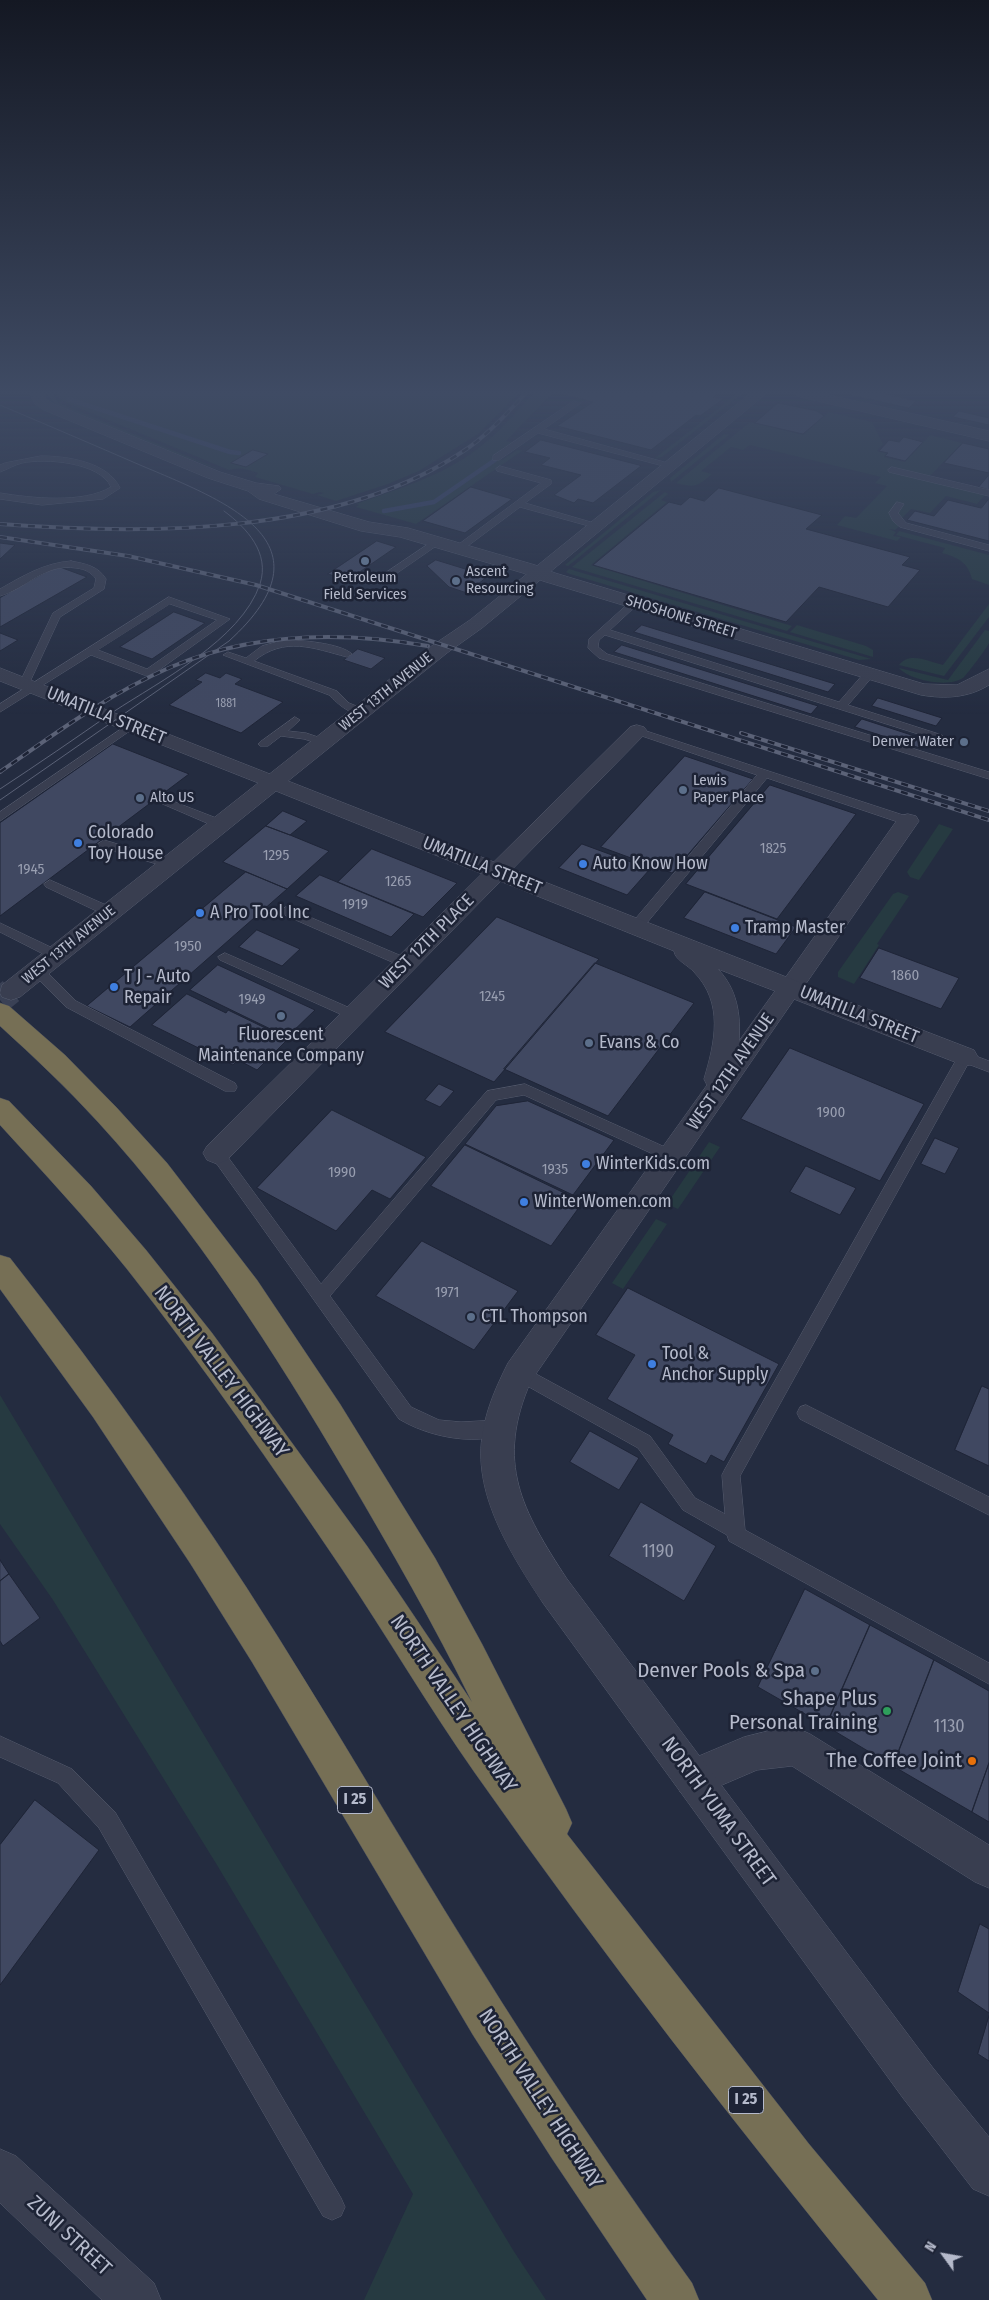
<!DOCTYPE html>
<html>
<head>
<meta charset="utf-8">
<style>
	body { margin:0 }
	#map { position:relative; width:989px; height:2300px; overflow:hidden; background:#242c40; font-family:"Fira Sans Condensed",sans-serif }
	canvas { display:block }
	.north { position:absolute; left:919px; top:2230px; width:50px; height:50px; -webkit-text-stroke:4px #1d2335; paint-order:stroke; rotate:302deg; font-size:14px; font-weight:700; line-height:20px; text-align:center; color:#b5bacb }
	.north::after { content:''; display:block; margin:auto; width:18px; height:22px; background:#b5bacb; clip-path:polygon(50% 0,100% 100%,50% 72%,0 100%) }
</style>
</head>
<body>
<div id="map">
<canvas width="989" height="2300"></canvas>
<div class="north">N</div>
</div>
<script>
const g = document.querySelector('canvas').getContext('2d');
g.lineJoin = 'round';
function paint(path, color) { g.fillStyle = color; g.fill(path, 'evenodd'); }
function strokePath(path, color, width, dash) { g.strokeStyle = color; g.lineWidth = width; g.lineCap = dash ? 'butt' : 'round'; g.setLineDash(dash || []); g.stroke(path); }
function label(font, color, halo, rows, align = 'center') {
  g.font = font + ' "Fira Sans Condensed",sans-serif'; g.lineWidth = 5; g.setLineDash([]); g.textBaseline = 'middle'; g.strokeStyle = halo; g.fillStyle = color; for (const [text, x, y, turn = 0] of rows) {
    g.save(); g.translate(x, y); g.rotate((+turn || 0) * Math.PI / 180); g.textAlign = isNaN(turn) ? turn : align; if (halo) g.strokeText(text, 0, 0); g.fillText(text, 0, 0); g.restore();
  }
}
const green = new Path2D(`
	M52,393L59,403L223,471L187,458L55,404L47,393Z
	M56,393H519L478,434L419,471L388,484L336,501L317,495L324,493L320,492L313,494L255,477L258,473C244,469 243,467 229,470L67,403L59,398Z
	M534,393H553L506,441L512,442L491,457L502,460L517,450L526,451H522L416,524L356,507L359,505L356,504C397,489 440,477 476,450C498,434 515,413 534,393Z
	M738,393H743L662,457L654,459Z
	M829,412L872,422L883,444L877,451L886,453L884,457L905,462L930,435L962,443L931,475L911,479L918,478L985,495L977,504L946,496L930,513L911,509L900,520L904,522L895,530L889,529L896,532L893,536L901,537L897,541L837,525L845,516L856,518L887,486L875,483L881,477L750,445L743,450L731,447L701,471L712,474C696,487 696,488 676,483L750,422L803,435Z
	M724,434L729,435L671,482L670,478Z
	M661,490L568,566L565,565L653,492Z
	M665,492L668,494L661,500L667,502L591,565L792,626L787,631L572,567Z
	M899,531L989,555V585L972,579C968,562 957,557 942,553L945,548L896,535Z
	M569,569L871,659L859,660L570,574L566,572Z
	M989,604V617L944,676L899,665C910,651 929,662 943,665Z
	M797,625L866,646L873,650V657L790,632Z
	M985,630L989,631C989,634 989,640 989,643C987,648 968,673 964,677C950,689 909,680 899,668L948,680Z
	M939,824L953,829L919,880L910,877L907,872Z
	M898,892L909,896L877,944L879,945L854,984L838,977V972L893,894Z
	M709,1142L720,1147L678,1209L667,1204Z
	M656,1219L667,1224L623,1289L612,1283Z
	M0,1395L513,2250L546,2300H364L413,2194L217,1865L53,1600L0,1524Z`);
const stream = new Path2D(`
	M68,399L230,452L239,453
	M384,511L434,502L495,460`);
const building = new Path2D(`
	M717,393L713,397L723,399L700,416L696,415L651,450L557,426L593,402L560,393Z
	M844,393H881L916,401L909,408Z
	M778,403L817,411L824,416L803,434L755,423Z
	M959,411L989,418V425L953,417Z
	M904,437L923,442L905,461L885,456L888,453L879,451L889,440L899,442Z
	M541,440L639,465L641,466L593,503L578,499L574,503L554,495L581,475L541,465L550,458L525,452Z
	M963,443L989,449V473L944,463Z
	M253,450L268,454L246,467L231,463Z
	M989,475V490L979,487Z
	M471,487L512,499L465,533L423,521Z
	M719,488L822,515L806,529L910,557L902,565L920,570L888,607L819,587L786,622L593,565L669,502L681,505L690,497L704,501Z
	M989,499V541L907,520L915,511L934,516L948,500L981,508Z
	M377,541L396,547L348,580L328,574Z
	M0,543L15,545L0,559Z
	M436,560L488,576L467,593L449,587L427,566Z
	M57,566L87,577L0,627V598Z
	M174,612L205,623L152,659L120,647Z
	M642,625L835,684L828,692L634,632Z
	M0,633L18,640L0,651Z
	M622,645L818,706L811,714L614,652Z
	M358,649L385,658L371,669L344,660Z
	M206,673L220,678L226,673L242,679L235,684L283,702L241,733L169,705L202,682L196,680Z
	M878,698L942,718L936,726L872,706Z
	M862,719L927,740L920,748L855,727Z
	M113,744L189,774L0,916V823Z
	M685,756L753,779L672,873L601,847Z
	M770,785L856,814L777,919L686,884Z
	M283,811L307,821L290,835L266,826Z
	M266,826L290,835L329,851L287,889L223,862Z
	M582,844L650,869L627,895L559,868Z
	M372,849L457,883L423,917L338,882Z
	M246,872L287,889L130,1027L87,1006Z
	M320,875L414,914L391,937L296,896Z
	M705,892L796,927L776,954L684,918Z
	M497,917L599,959L494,1082L385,1032Z
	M257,930L300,949L282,966L239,947Z
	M879,948L959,978L941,1009L860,978Z
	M595,963L694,1003L608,1116L504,1069Z
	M218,965L315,1010L287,1037L190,990Z
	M187,994L226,1013L228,1010L288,1039L257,1070L238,1060L233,1065L152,1025Z
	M790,1048L924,1104L880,1181L741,1119Z
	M439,1084L454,1091L440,1107L425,1100Z
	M528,1101L614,1140L573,1195L465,1144L496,1106Z
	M332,1110L426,1157L390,1199L372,1190L336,1231L257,1188Z
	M935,1138L959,1148L945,1174L921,1164Z
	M465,1145L583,1202L551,1246L431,1186Z
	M806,1166L856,1188L840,1215L790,1192Z
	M422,1241L518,1291L474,1350L376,1296Z
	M628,1288L779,1364L724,1462L711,1455L706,1464L668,1444L673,1435L607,1399L635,1355L596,1335Z
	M982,1386L989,1389V1466L955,1450Z
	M590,1431L639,1458L619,1490L570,1462Z
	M641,1502L716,1546L684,1601L609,1556Z
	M0,1560L9,1574L0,1581Z
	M9,1574L40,1618L3,1646L0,1641V1581Z
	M805,1589L870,1625L826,1726L758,1687Z
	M870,1625L934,1660L893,1766L826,1726Z
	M934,1660L989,1691V1763L972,1812L893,1766Z
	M989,1763V1822L972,1812Z
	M35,1800L99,1850L0,1985V1845Z
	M980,1924L989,1929V2013L958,1992Z
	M989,2016V2061L978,2054Z`);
const tertiaryTunnel = new Path2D(`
	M0,1000L11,991`);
const service = new Path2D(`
	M574,401L581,403L544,429L675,465L671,468L538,433L499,460H493V456Z
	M41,456C67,456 108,462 120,488L103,499L42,505L0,499V493C31,498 83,504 111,487C100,462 45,458 22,463C14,465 8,469 0,472V465L5,463Z
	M500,466L551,480V484L525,503L601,525L596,528L520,507L461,551H455V547L541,483L497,471L496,469Z
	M892,467L989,490V496L889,472L888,470Z
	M897,502L904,504L898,513L906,523L989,545V551L900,527L893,521L889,513Z
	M436,539L441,542L439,544L387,580H381V576Z
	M71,561C86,564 98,566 106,579L104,589L60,617L29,684L28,686H20L19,684L53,613L94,588L96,579C91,572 85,569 76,568C45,563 27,588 0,596V589C23,576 44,563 71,561Z
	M169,597L230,619L152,675H144L91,655L0,712V704ZM170,604L217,620L147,669L98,650Z
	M634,600L637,601V605L610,630L839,702L865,672H873V676L848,705L942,735L944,737L942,739H934L605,635L599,640L598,647L607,654L989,772V779L599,658L588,648L589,639L631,601Z
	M284,640C301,640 340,643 352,654L347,657C313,648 285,636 254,661L337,691L349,703L366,710V714C352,717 338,704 329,695L223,655L228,652L246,658L262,646Z
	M295,717L300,720L288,731L306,733L327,740L329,742L327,744L323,745L304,739L281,736L268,746H260L258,744L260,742Z
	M130,723L135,726L134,728L0,821V812Z
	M637,728L912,818L914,821L912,824H904L767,778L641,930H631L630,927L631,924L757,775L633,733L631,731Z
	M162,797L224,821L226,824L224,827H216L158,802L156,800Z
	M104,840L174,861L176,864L170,868L100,847L98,844Z
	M50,880L115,909L116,912L115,915H105L46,887L44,884Z
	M286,907L411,960L413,963L406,967L401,966L282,914L280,911Z
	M0,923L61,952L63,955L61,958H51L0,932Z
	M225,953L359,1012L361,1015L359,1018H349L220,960L218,957Z
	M37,965L42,967L76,1001L235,1083L237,1087L235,1091H225L66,1007L32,973L30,970Z
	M965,1052L989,1061V1072L968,1064L740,1476L745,1530L989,1663V1684L729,1541L727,1535L683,1510L638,1448L513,1378L510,1373L513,1368L519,1366L525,1368L650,1436L695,1498L725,1514L722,1475L725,1469L960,1053Z
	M525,1084L676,1152L679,1156L676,1160L671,1162L666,1160L524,1095L496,1100L330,1296L411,1407L439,1420L461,1422L498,1420L504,1422L507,1428L504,1434C472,1446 427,1436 399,1419L209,1153L212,1149L217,1147L222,1149L321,1284L487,1091Z
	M806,1405L989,1497V1515L800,1419L797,1413L800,1407Z
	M0,1736L72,1769L115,1812L341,2198L345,2207L341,2216L332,2220L323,2216L99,1828L58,1783L0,1757Z`);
const minor = new Path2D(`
	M30,393H44L46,399L54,404L220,472L256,483L279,486L281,489L274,494L369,522L408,528L535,565L555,573L924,684L957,685L989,669V685C968,698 945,699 921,695L543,581L523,573L400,537L361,531L259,499L248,491L208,478L44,410L35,404Z
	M793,393H820L989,431V441L800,397Z
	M0,668L280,778L284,782L280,786L273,788L266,786L0,681Z
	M637,725L644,727L647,731L644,735L227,1160L217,1164L207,1160L203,1153L207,1146L630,727Z
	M908,814L916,816L919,821L805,985L974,1050L978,1057L974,1064L965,1066L781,994L778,988L900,816Z
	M784,1727L797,1728L810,1734L989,1845V1888L975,1882L792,1766L757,1770L694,1797L680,1792L675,1778L680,1764L744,1737Z`);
const tertiary = new Path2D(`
	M751,393H767L482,628L447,653L288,781L799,982L802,988L531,1381C495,1463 522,1510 567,1579L933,2068L989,2137V2196L973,2189L903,2098L543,1603C511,1554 471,1492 483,1431C487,1407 497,1385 508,1363L707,1085L704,1079C715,1042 724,1003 694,972C688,965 675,960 674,951L276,791L20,997L11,1000L2,997L0,993L2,985L433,645L470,620ZM718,969L775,991L739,1041C741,1014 737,989 718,969Z
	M0,2149L16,2156L154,2283L161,2300H102L0,2203Z`);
const motorway = new Path2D(`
	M0,1003L9,1006L65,1055L117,1108L167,1163L257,1280L340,1404L435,1558L482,1644L566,1809L572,1823L567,1834L809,2144L925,2283L932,2300H878C738,2128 602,1954 475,1773C428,1706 387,1636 342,1569C273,1467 203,1365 127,1269C87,1219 43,1172 0,1125V1098L9,1101L91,1186L146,1250L212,1333L367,1546L472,1702C434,1624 391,1550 347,1475C274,1351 196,1229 98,1122C67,1088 34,1057 0,1026Z
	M0,1255L10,1258C106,1380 196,1506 278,1637C354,1758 425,1881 501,2001C562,2097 626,2191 692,2283L699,2300H647L551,2157L473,2035L252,1662L190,1563L93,1417L0,1289Z`);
const tram = new Path2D(`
	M0,405C47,425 94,445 140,465C225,501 338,542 229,641L0,800
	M0,789C38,764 76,738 113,712C160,681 241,640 260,584C270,553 247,528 224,511`);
const rail = new Path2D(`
	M0,524C146,535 336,536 462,452C487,436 506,414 526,393
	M0,537L128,556L256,585L989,820
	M741,733L989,811
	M0,772C54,734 110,693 171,667C253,632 341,631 428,646`);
const markers = [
	[365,561,5,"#5c6f8a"],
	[456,581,5,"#5c6f8a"],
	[964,742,5,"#5c6f8a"],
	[683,790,5,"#5c6f8a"],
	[140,798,5,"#5c6f8a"],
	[78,843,5,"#3f7fe0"],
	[583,864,5,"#3f7fe0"],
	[200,913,5,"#3f7fe0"],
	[735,928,5,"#3f7fe0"],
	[114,987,5,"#3f7fe0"],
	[281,1016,5,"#5c6f8a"],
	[589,1043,5,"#5c6f8a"],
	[586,1164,5,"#3f7fe0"],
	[524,1202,5,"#3f7fe0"],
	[471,1317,5,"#5c6f8a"],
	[652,1364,5,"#3f7fe0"],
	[815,1671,5,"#5c6f8a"],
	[887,1711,5,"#2e9e5b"],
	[972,1761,5,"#e8710a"]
];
const farNumbernames = [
	["1881",226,704]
];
const farPoinames = [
	["Ascent",466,572],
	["Resourcing",466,589],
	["Petroleum",365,578,"center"],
	["Field Services",365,595,"center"],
	["Denver Water",954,742,"right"],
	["Lewis",693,781],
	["Paper Place",693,798],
	["Alto US",150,798]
];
const farStreetnames = [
	["SHOSHONE STREET",681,617,17],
	["WEST 13TH AVENUE",386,692,-39],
	["WEST 13TH AVENUE",69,945,-39]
];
const numberNames = [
	["1825",773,849],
	["1295",276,856],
	["1945",31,870],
	["1265",398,882],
	["1919",355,905],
	["1950",188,947],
	["1860",905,976],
	["1245",492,997],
	["1949",252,1000],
	["1900",831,1113],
	["1935",555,1170],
	["1990",342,1173],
	["1971",447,1293]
];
const shields = [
	[355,1800,35],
	[746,2100,35]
];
const shieldNames = [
	["I 25",355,1800],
	["I 25",746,2100]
];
const streetNames = [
	["UMATILLA STREET",106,716,22],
	["UMATILLA STREET",482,866,22],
	["WEST 12TH PLACE",427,942,-45],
	["UMATILLA STREET",859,1015,22],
	["WEST 12TH AVENUE",731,1072,-55]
];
const poiNames = [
	["Colorado",88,833],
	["Toy House",88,854],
	["Auto Know How",593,864],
	["A Pro Tool Inc",210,913],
	["Tramp Master",745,928],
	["T J - Auto",124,977],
	["Repair",124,998],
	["Fluorescent",281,1035,"center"],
	["Maintenance Company",281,1056,"center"],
	["Evans & Co",599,1043],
	["WinterKids.com",596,1164],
	["WinterWomen.com",534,1202],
	["CTL Thompson",481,1317],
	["Tool &",662,1354],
	["Anchor Supply",662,1375]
];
const nearNumbernames = [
	["1190",658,1552],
	["1130",949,1727]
];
const nearStreetnames = [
	["NORTH VALLEY HIGHWAY",221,1372,53],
	["NORTH VALLEY HIGHWAY",453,1704,56],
	["NORTH YUMA STREET",718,1812,54],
	["NORTH VALLEY HIGHWAY",540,2099,57],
	["ZUNI STREET",69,2236,43]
];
const nearPoinames = [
	["Denver Pools & Spa",805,1671],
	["Shape Plus",877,1699],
	["Personal Training",877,1723],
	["The Coffee Joint",962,1761]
];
paint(green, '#263a41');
strokePath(stream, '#364266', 4.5);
paint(building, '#404861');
strokePath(building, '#1f2537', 1);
strokePath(tertiaryTunnel, '#3a4155', 26, [26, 13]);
strokePath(service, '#565c6e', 1);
strokePath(minor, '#565c6e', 1);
strokePath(tertiary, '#565c6e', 1);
strokePath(motorway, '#43495b', 1);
paint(service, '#393e50');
paint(minor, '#393e50');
paint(tertiary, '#393e50');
paint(motorway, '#766f55');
strokePath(tram, '#5b6277', 1);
strokePath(rail, '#5b6277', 4);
strokePath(rail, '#1d2335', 2.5, [7]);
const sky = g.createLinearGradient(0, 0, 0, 715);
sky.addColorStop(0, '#141823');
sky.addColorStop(0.55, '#3f4b64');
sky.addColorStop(1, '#3f4b6400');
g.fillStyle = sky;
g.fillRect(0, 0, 989, 715);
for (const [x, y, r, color] of markers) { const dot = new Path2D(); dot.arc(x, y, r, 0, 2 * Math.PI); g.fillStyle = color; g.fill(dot); strokePath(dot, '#1d2335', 2); }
label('12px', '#989eb0', null, farNumbernames);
label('15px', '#b5bacb', '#1d2335', farPoinames, 'left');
label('15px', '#b5bacb', '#1d2335', farStreetnames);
label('15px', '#989eb0', null, numberNames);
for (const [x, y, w] of shields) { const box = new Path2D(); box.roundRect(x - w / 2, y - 13.5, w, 27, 4); g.fillStyle = '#1d2335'; g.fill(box); strokePath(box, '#b5bacb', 1); }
label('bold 16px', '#b5bacb', null, shieldNames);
label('18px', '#b5bacb', '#1d2335', streetNames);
label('18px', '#b5bacb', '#1d2335', poiNames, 'left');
label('18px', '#989eb0', null, nearNumbernames);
label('21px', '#b5bacb', '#1d2335', nearStreetnames);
label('21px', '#b5bacb', '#1d2335', nearPoinames, 'right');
</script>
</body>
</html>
